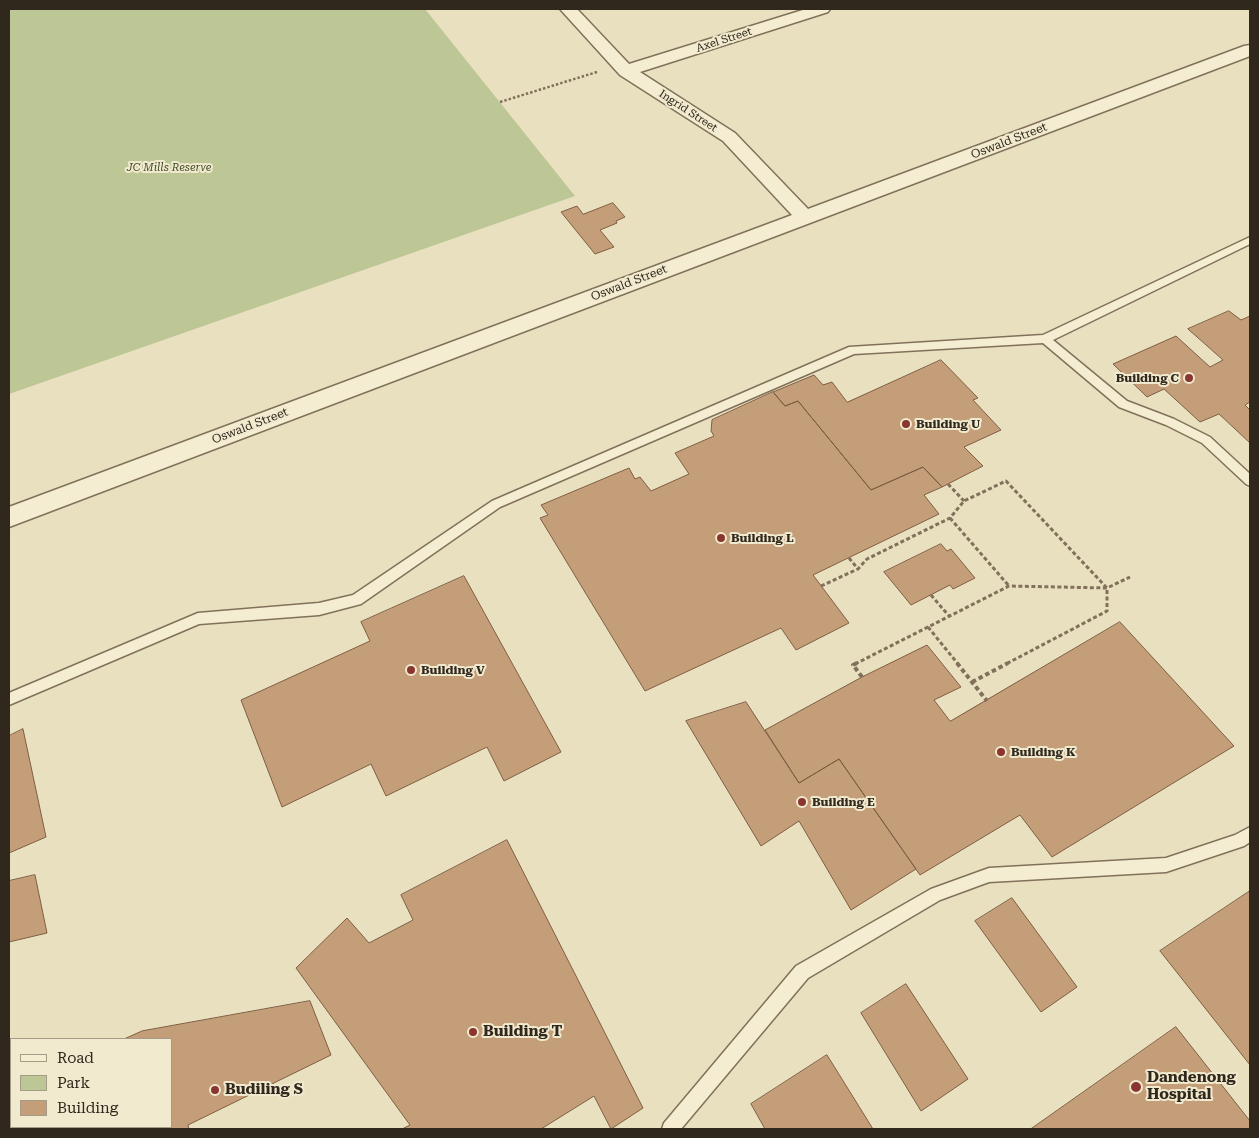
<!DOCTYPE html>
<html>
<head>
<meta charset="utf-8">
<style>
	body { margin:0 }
	#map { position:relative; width:1259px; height:1138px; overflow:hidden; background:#e9e0c0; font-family:"Roboto Serif",serif }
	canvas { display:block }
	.frame { position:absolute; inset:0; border:10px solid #31281d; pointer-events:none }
	.legend { position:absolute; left:10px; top:1038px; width:162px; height:90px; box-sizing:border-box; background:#f1eacf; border:1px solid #a49c88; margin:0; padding:6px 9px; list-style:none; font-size:15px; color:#31281d }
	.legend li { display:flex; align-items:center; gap:10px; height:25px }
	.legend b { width:25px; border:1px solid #a49c88 }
</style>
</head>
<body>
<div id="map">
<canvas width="1259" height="1138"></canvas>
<div class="frame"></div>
<ul class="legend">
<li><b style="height:6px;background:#f5edd2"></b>Road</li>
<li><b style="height:14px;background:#bdc695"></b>Park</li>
<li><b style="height:14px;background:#c49e79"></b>Building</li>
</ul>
</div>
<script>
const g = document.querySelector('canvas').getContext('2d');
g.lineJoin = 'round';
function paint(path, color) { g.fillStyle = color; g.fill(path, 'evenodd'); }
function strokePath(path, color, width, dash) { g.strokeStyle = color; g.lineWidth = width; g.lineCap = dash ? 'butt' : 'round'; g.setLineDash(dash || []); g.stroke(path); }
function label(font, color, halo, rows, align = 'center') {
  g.font = font + ' "Roboto Serif",serif'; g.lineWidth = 4; g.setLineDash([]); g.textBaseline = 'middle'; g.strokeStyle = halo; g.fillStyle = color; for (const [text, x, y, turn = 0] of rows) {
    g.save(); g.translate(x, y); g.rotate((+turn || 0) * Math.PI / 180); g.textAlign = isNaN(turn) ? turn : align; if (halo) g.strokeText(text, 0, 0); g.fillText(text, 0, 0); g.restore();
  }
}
const green = new Path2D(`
	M9,9H425L575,196L9,394Z`);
const building = new Path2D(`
	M613,203L625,217L616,221L617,223L600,230L614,247L595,254L561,212L577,206L583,214Z
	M1229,311L1241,320L1250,316V402L1245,405L1250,410V443L1219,414L1200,422L1164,389L1147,397L1113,364L1176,336L1210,367L1223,360L1188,329Z
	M941,360L978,398L973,400L1001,430L964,447L983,466L942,487L923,467L871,490L798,401L785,406L773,392L814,375L823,385L832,382L847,402Z
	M773,392L785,406L798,401L871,490L923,467L942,487L924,495L939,514L813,575L849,623L796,650L781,628L645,691L540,518L548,515L541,505L629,468L635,479L640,477L651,491L689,474L675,453L714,436L711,431L712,420Z
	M941,544L947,551L951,549L975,578L953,589L950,585L911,605L884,572Z
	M464,576L561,752L504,781L487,747L386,796L371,764L282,807L241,700L370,641L361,622Z
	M1120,622L1234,746L1052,857L1020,815L920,875L839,759L799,783L765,730L862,677L927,645L961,687L934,700L950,721Z
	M746,702L799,783L839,759L916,869L851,910L799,821L761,846L686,721Z
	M23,729L46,837L9,853V736Z
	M507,840L643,1108L611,1129L594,1096L541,1129H402L410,1125L296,968L347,918L369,943L413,920L401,895Z
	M35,875L47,933L9,942V881Z
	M1250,891V1065L1160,951Z
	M1012,898L1077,987L1041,1012L975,921Z
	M906,984L968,1079L921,1111L861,1013Z
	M310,1001L331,1055L188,1125L189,1129H26V1127H171V1039H124L142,1031Z
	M1176,1027L1250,1121V1129H1031Z
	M827,1055L873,1129H765L751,1104Z
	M11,1094V1127H26V1129H9V1095Z`);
const pathFar2 = new Path2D(`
	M500,102L597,72`);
const pathFar1 = new Path2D(`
	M948,484L964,501
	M950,518L1009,586
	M849,558L858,569L867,559L950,518L964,501L1006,481L1107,588V611L1006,664
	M821,586L858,569
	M931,595L949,616
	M928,627L958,664
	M855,664L1009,586L1107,588L1130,577`);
const path = new Path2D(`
	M857,663L853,665L862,677
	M957,663L987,701
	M972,682L1008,663`);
const service = new Path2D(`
	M1250,237V244L1053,340L1127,401L1174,419L1210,437L1250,474V486L1246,484L1202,443L1166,425L1119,407L1043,343L854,354L500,507L361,604L319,615L199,624L9,705V693L198,613L319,603L353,595L492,501L849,347L1043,335Z
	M1250,827V842L1244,846L1166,872L989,882L940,900L808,978L681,1129H662L664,1123L796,966L931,889L989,868L1166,858L1235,835Z`);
const minor = new Path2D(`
	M560,9H577L629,64L806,9H830L828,12L640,72L735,133L808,209L1244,46L1250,45V56L9,527V507L792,215L723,141L620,75Z`);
const markers = [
	[1189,378,5,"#8a352f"],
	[906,424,5,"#8a352f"],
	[721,538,5,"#8a352f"],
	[411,670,5,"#8a352f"],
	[1001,752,5,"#8a352f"],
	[802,802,5,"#8a352f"],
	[473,1032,5,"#8a352f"],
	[1136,1087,6,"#8a352f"],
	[215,1090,5,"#8a352f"]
];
const farStreetnames = [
	["Axel Street",724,40,-18],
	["Ingrid Street",688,111,33]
];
const farParknames = [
	["JC Mills Reserve",169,168]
];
const streetNames = [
	["Oswald Street",1009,141,-21],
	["Oswald Street",629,283,-21],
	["Oswald Street",250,426,-21]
];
const poiNames = [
	["Building C",1179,378,"right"],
	["Building U",916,424],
	["Building L",731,538],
	["Building V",421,670],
	["Building K",1011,752],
	["Building E",812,802]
];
const nearPoinames = [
	["Building T",483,1032],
	["Dandenong",1147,1078],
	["Hospital",1147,1095],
	["Budiling S",225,1090]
];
paint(green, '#bdc695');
paint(building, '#c49e79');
strokePath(building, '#7e5e42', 1);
strokePath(service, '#81715a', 3);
strokePath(minor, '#81715a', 3);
strokePath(pathFar2, '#81715a', 2.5, [2.5, 2]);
strokePath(pathFar1, '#81715a', 3, [4, 2.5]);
strokePath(path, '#81715a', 4, [4.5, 3]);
paint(service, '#f5edd2');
paint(minor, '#f5edd2');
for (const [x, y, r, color] of markers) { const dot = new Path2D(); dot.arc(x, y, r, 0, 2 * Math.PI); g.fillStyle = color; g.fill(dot); strokePath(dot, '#f1eacf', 2); }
label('11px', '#31281d', '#f1eacf', farStreetnames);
label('italic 11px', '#3f4c25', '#f1eacf', farParknames);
label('12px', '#31281d', '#f1eacf', streetNames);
label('bold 12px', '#31281d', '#f1eacf', poiNames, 'left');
label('bold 15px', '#31281d', '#f1eacf', nearPoinames, 'left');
</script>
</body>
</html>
